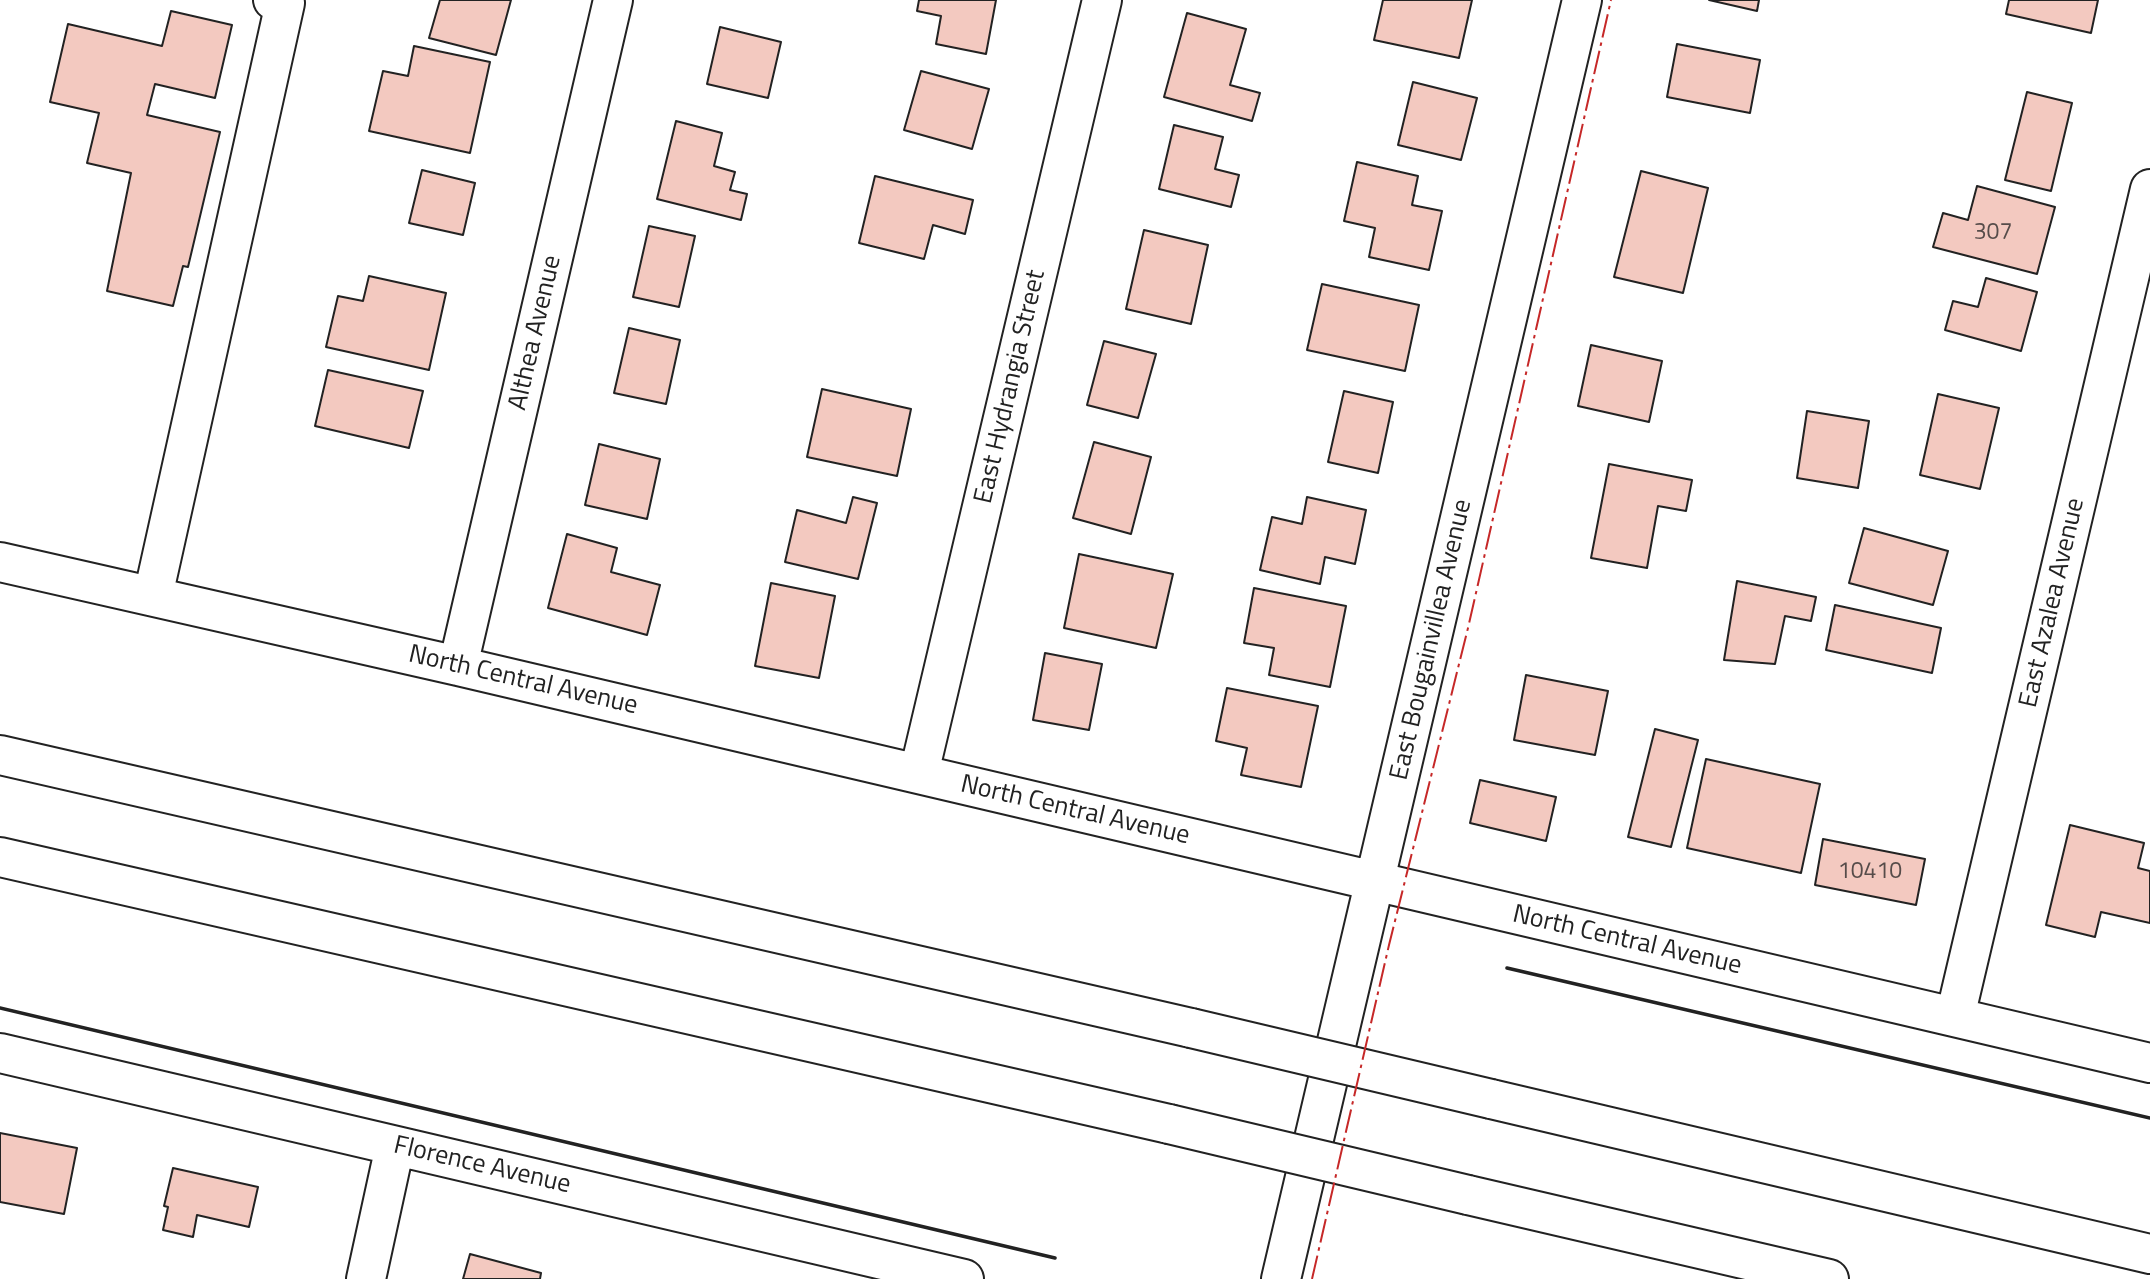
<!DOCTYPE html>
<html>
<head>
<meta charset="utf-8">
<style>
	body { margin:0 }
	canvas { display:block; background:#fff }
</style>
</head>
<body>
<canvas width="2150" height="1279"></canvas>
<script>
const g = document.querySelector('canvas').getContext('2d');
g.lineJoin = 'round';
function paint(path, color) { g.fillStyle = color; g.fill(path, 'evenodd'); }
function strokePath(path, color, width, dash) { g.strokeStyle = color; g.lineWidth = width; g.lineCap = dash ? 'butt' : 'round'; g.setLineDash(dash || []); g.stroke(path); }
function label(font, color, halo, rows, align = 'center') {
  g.font = font + ' "Titillium Web",sans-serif'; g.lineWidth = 5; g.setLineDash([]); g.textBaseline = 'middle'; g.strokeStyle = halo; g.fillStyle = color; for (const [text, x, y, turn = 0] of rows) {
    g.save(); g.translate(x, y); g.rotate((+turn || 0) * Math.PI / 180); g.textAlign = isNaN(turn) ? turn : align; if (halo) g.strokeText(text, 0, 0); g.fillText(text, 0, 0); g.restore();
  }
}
const building = new Path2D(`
	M440,0H511L496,55L429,38Z
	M919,0H996L986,54L936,44L941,16L917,11Z
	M1383,0H1472L1459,58L1374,40Z
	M1709,0H1759L1757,11Z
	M2009,0H2098L2091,33L2006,14Z
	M171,11L232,25L215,98L155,84L147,115L220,132L188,267L183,266L173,306L107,291L131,173L87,163L99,113L50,102L68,24L162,46Z
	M1187,13L1246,29L1230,85L1260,93L1252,121L1164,97Z
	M720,27L781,42L768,98L707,84Z
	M1677,44L1760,60L1750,113L1667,97Z
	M414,46L490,62L470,153L369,131L383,71L408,76Z
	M921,71L989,89L972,149L904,130Z
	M1413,82L1477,98L1461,160L1398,145Z
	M2027,92L2072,103L2051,191L2005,180Z
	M676,121L722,133L714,166L735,172L730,190L747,194L741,220L657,199Z
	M1174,125L1223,137L1215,169L1239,175L1231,207L1159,189Z
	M1357,162L1418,176L1412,205L1442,211L1429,270L1369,257L1375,228L1344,221Z
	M422,170L475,183L463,235L409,223Z
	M1641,171L1708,188L1683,293L1614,277Z
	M875,176L973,200L965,234L933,225L924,259L859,243Z
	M1977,186L2055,207L2037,274L1933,247L1943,213L1968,220Z
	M649,226L695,236L679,307L633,297Z
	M1144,230L1208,245L1191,324L1126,309Z
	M369,276L446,293L429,370L326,347L338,296L363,301Z
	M1986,278L2037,292L2021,351L1945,330L1953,301L1978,307Z
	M1322,284L1419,305L1405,371L1307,350Z
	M629,328L680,340L666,404L614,393Z
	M1104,341L1156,354L1138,418L1087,405Z
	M1591,345L1662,361L1649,422L1578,406Z
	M328,370L423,391L409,448L315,426Z
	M822,389L911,409L897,476L807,457Z
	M1344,391L1393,402L1378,473L1328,462Z
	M1938,394L1999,408L1980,489L1920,475Z
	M1807,411L1869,421L1858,488L1797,478Z
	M1094,442L1151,457L1131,534L1073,518Z
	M599,444L660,459L647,519L585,505Z
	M1609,464L1692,480L1686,511L1658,506L1647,568L1591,558Z
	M853,497L877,503L858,579L785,562L797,510L846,523Z
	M1307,497L1366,510L1355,564L1325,557L1320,584L1260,570L1272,517L1302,524Z
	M1864,528L1948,551L1933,605L1849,583Z
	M567,534L617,548L611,572L660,585L647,635L548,608Z
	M1079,554L1173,574L1156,648L1064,628Z
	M1737,581L1816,597L1811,621L1785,616L1775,664L1724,660Z
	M771,583L835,596L819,678L755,666Z
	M1254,588L1346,606L1330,687L1269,675L1274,648L1244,643Z
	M1835,605L1941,628L1932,673L1826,650Z
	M1045,653L1102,664L1089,730L1033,720Z
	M1526,675L1608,691L1595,755L1514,740Z
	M1227,688L1318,706L1301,787L1241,775L1247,748L1216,741Z
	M1655,729L1698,740L1671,847L1628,837Z
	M1706,759L1820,784L1801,873L1687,848Z
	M1480,780L1556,797L1546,841L1470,823Z
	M2070,825L2144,843L2138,868L2150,871V923L2101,912L2095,937L2046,925Z
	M1823,839L1925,859L1916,905L1815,885Z
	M0,1133L77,1148L64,1214L0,1202Z
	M173,1168L258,1187L249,1227L197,1215L193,1237L163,1230L168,1207L164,1206Z
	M470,1254L541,1273L540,1279H463Z`);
const minor = new Path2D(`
	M0,562L458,666L2150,1063
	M153,596L285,3L273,0
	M458,666L613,0
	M919,773L1102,0
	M1955,1017L2150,189
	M0,1053L964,1279
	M366,1279L395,1146
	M1281,1279L1582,0`);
const highway = new Path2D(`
	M0,755L1191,1028
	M0,857L1169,1124
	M1491,1099L2150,1254
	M1468,1195L1829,1279`);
const highwayBridge = new Path2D(`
	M1191,1028L1491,1099
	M1169,1124L1468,1195`);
const wall = new Path2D(`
	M1507,968L2150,1118
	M0,1008L1055,1258`);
const power = new Path2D(`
	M1312,1279L1389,945L1468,628L1611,0`);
const numberNames = [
	["307",1993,233],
	["10410",1870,872]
];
const streetNames = [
	["Althea Avenue",536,333,-77],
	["East Hydrangia Street",1011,387,-77],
	["East Azalea Avenue",2053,603,-77],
	["East Bougainvillea Avenue",1432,640,-77],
	["North Central Avenue",523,681,13],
	["North Central Avenue",1075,811,13],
	["North Central Avenue",1627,941,13],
	["Florence Avenue",482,1166,13]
];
paint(building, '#f3c9c0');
strokePath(building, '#222', 2);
strokePath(minor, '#222', 42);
strokePath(highway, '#222', 42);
strokePath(minor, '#fff', 38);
strokePath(highway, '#fff', 38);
strokePath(highwayBridge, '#222', 42, []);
strokePath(highwayBridge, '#fff', 38);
strokePath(wall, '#222', 3.5);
strokePath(power, '#c62828', 2, [24, 5, 3.5, 5]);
label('23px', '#564c4a', null, numberNames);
label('26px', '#222', '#fff', streetNames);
</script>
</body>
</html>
